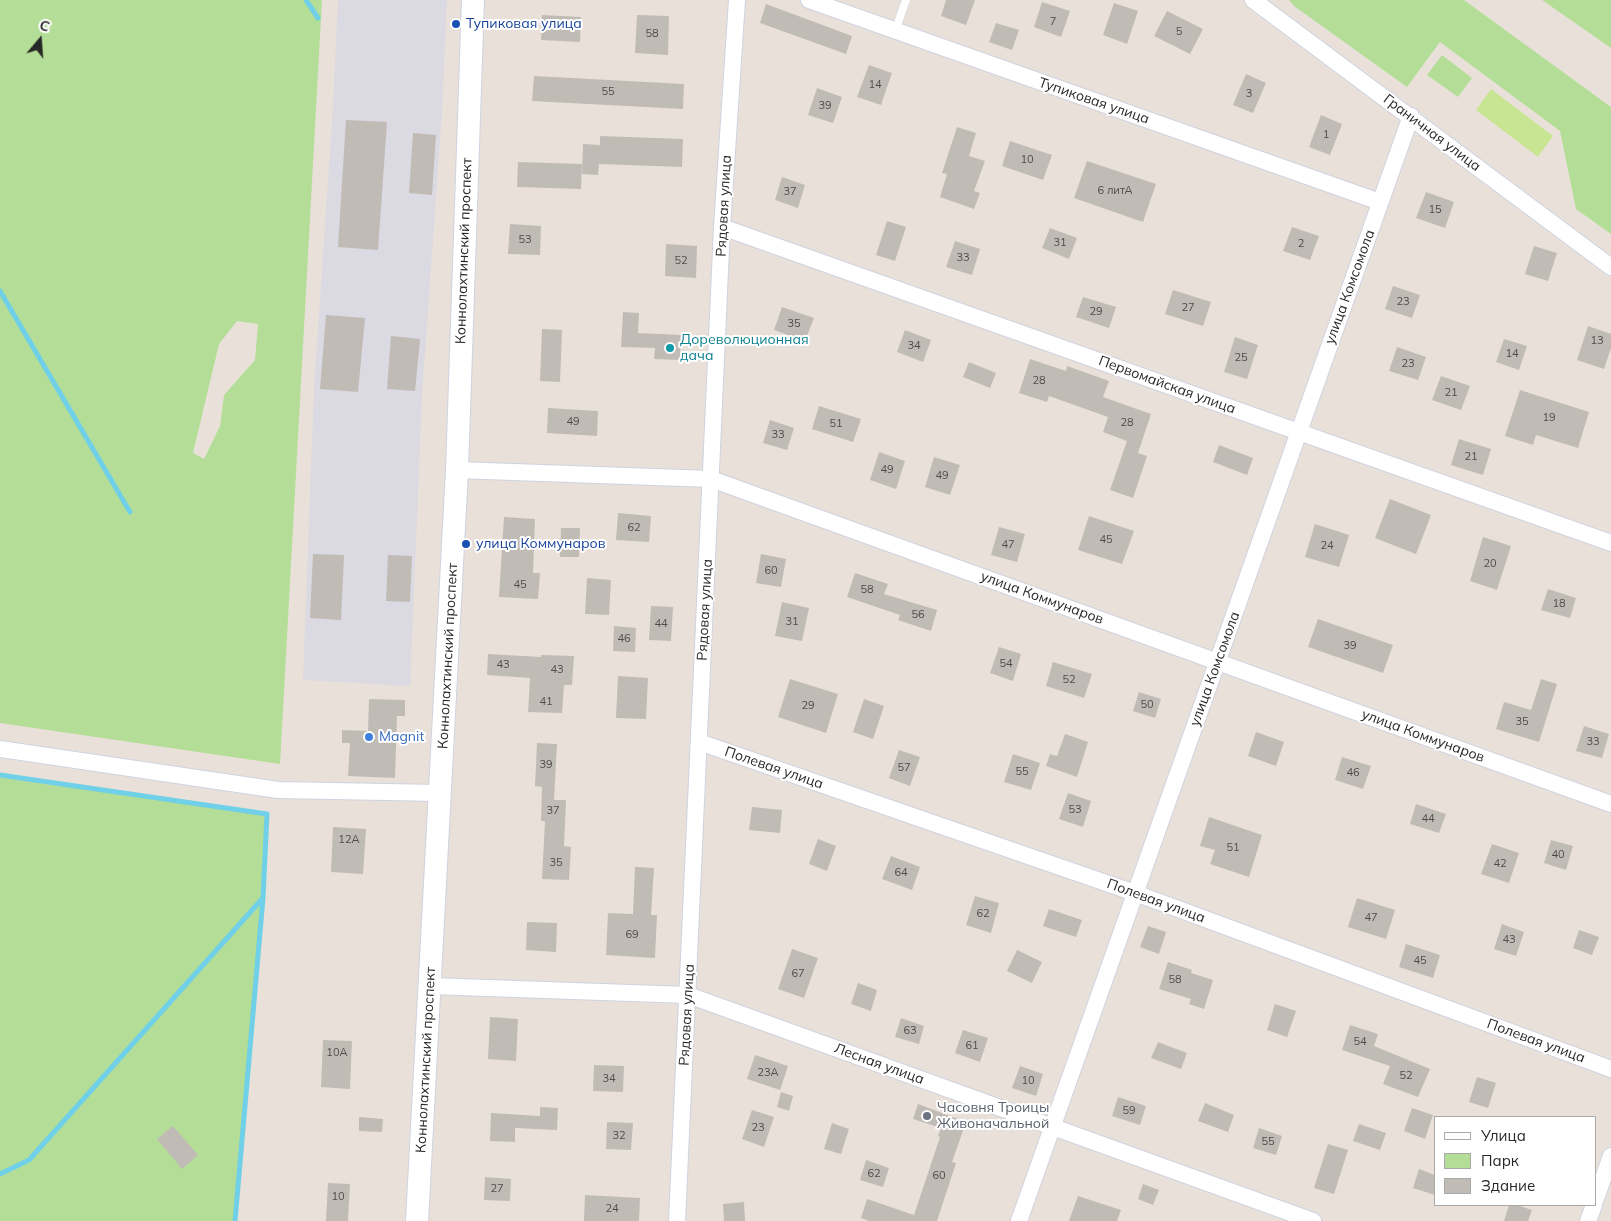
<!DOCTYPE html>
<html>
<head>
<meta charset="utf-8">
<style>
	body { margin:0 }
	#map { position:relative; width:1611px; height:1221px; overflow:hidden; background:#e9e1d9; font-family:Mulish,sans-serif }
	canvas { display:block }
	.legend { position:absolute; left:1434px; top:1116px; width:162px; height:90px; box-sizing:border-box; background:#fff; border:1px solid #a9a9a9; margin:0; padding:6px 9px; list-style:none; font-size:15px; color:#272727 }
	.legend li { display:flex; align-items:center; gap:10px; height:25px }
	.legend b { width:25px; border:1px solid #a9a9a9 }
	.north { position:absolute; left:15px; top:15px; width:50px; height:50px; -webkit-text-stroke:4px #fff; paint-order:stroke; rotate:18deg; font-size:14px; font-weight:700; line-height:20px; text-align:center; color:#272727 }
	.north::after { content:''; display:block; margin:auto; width:18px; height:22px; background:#272727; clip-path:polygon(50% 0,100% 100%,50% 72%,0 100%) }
</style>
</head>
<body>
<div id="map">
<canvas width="1611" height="1221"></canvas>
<ul class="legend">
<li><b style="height:6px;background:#fff"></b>Улица</li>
<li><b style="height:14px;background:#b4de97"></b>Парк</li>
<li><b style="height:14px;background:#c1bbb6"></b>Здание</li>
</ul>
<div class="north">С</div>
</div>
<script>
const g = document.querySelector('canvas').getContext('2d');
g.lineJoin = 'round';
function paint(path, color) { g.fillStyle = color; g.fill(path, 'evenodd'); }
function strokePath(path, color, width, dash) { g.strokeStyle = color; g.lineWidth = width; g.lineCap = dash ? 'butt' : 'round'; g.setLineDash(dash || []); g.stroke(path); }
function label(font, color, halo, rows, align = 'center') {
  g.font = font + ' Mulish,sans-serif'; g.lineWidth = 4; g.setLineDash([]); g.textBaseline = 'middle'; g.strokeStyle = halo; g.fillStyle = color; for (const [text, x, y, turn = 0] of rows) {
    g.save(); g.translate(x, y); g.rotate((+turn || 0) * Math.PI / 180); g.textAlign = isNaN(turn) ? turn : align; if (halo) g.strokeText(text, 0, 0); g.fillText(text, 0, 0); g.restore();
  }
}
const industrial = new Path2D(`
	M338,0H447L442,112L422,396L410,686L303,680L314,387L333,107Z`);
const green = new Path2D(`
	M0,0H322L280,764L0,723ZM237,321L258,324L255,360L224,395L220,426L204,459L193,453L219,344Z
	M1289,0H1464L1611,107V234L1576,209L1560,131L1440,42L1407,87L1294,6Z
	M1542,0H1611V48Z
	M1442,55L1472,78L1458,97L1427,75Z
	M0,775L267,814L263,898L235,1221H0Z`);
const pitch = new Path2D(`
	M1491,89L1553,136L1538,157L1476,110Z`);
const stream = new Path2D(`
	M306,0L318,18
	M0,291L130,512
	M0,775L267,814L263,898L235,1221
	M0,1174L29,1160L262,899`);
const building = new Path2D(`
	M946,0H975L966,25L941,16Z
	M1042,2L1070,11L1061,37L1034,27Z
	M1114,3L1138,11L1127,44L1103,35Z
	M766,4L852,36L846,54L760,23Z
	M1167,11L1203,29L1190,54L1154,36Z
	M542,15L581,17L580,42L541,40Z
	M637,15L669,16L668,55L635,53Z
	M996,23L1019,30L1012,50L989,42Z
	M869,65L892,73L881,105L857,97Z
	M1246,74L1266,83L1253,113L1233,105Z
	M534,76L684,84L683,109L532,101Z
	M817,88L842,97L833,123L808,115Z
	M1321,115L1342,124L1330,155L1309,147Z
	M346,120L387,122L378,250L338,247Z
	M957,127L976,133L969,156L985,161L974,191L980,193L974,209L940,197L947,174L942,173Z
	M413,133L436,135L432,195L409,193Z
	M600,136L683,139L682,167L599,164L598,175L582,174L583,144L600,145Z
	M1010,141L1052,155L1043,180L1002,166Z
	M1087,161L1156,184L1143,222L1074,198Z
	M518,162L582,164L581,189L517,187Z
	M782,177L805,185L798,208L775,200Z
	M1426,192L1454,202L1445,228L1416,218Z
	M887,221L906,227L895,261L876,255Z
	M510,224L541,226L540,255L508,254Z
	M1292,227L1319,236L1310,260L1283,251Z
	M1050,228L1077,238L1069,259L1042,248Z
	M955,241L980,249L972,275L946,267Z
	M666,244L697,246L696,278L665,276Z
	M1534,246L1557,253L1548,281L1525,274Z
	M1393,286L1420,295L1412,318L1385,309Z
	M1173,290L1211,302L1203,326L1165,314Z
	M1083,297L1116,307L1109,328L1076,317Z
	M782,307L814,318L805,341L774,330Z
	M623,312L639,313L638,333L681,335L680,360L654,359L655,348L621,347Z
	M326,315L365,318L358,392L320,389Z
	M1588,326L1611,334V348L1604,369L1577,360Z
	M542,329L562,330L560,382L540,381Z
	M905,330L931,340L923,362L897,352Z
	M391,336L420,339L415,391L387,389Z
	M1235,337L1258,345L1247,379L1224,372Z
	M1504,339L1527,346L1519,370L1496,362Z
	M1397,347L1426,357L1418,380L1389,371Z
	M1030,359L1066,371L1067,366L1109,381L1103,397L1151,414L1138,453L1147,456L1133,498L1110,490L1127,441L1103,432L1108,417L1049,396L1047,402L1019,393Z
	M969,362L996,373L990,388L963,377Z
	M1441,376L1470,386L1461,410L1432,400Z
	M1520,390L1589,412L1578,448L1536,435L1533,445L1505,436Z
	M819,406L861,419L853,442L812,429Z
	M548,408L598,411L597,436L547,433Z
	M770,420L794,428L787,450L763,443Z
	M1459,439L1491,449L1483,475L1451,465Z
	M1219,445L1253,458L1247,475L1213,462Z
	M879,452L905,461L896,489L870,480Z
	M934,457L960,465L950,495L925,487Z
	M1390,499L1431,515L1416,554L1375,538Z
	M618,513L651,516L649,542L616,540Z
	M1089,516L1134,531L1122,564L1078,550Z
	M504,517L535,519L533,573H540L538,599L499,597Z
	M1315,524L1349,535L1339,567L1305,557Z
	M999,527L1025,534L1017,562L991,555Z
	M561,528H580L579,557H560Z
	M1483,537L1511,546L1497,590L1470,581Z
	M313,554L344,555L341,620L310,618Z
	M761,554L786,559L781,587L756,583Z
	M388,555L412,556L410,602L386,601Z
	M855,573L888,584L884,594L937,610L931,631L898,620L900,615L847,597Z
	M587,578L611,580L609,615L585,614Z
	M1548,589L1576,598L1570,618L1541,610Z
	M782,602L809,608L802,641L775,636Z
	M651,606L673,607L671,641L649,640Z
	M1318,619L1393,645L1383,673L1308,647Z
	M614,626L636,628L635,652L613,651Z
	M999,647L1021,654L1013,681L990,673Z
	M488,654L541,657V655L574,656L572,685H564L562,713L528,712L530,678L487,675Z
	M1053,662L1092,674L1084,698L1046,686Z
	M618,676L648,678L646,719L616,718Z
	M790,679L838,694L826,733L778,717Z
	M1541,679L1557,684L1539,742L1496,729L1504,702L1531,710Z
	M1139,692L1161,699L1155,718L1133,711Z
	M369,699L405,700V716H397L395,778L348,776L350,743H342V730L368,731Z
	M864,699L884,706L873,739L853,732Z
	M1584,726L1609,734L1602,758L1576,751Z
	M1256,732L1284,742L1276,766L1248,756Z
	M1065,734L1088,742L1077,777L1046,766L1050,754L1057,756Z
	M537,743L557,744L554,800H566L564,846L571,847L569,880L542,879L545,821H541L542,787L535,786Z
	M899,750L920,757L910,786L889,778Z
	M1013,754L1040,763L1031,790L1004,782Z
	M1342,757L1371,766L1363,789L1335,780Z
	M1068,793L1091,801L1083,827L1059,819Z
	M1416,804L1446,814L1439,833L1410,824Z
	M752,807L782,810L780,833L749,830Z
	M1209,817L1262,835L1249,877L1210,864L1215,850L1200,846Z
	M333,827L366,829L363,874L331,872Z
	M818,839L836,846L827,871L809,864Z
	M1551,840L1573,846L1566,870L1544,863Z
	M1492,844L1519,853L1509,883L1481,874Z
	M891,856L920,867L912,890L882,879Z
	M635,867L654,868L651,915H657L655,958L606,955L608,913L633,914Z
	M975,896L999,903L991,933L966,925Z
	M1357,898L1395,910L1386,939L1348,927Z
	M1049,909L1082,920L1076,937L1043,926Z
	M527,922L557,923L556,952L526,950Z
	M1502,924L1524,932L1516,956L1494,949Z
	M1148,926L1166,932L1159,954L1140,947Z
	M1579,930L1599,937L1592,955L1573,948Z
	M1406,944L1440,955L1433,978L1399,967Z
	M792,949L818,958L804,998L778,989Z
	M1017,950L1042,962L1032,983L1007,971Z
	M1168,962L1192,970L1191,973L1213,980L1204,1009L1189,1004L1191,999L1159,989Z
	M858,983L877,990L871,1011L851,1004Z
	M1275,1004L1296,1011L1287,1037L1267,1030Z
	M490,1017L518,1019L516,1061L488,1059Z
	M901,1018L924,1026L919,1044L895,1037Z
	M1350,1025L1378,1034L1374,1046L1430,1069L1418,1097L1383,1084L1390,1066L1342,1050Z
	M963,1030L988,1038L980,1062L955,1053Z
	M323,1040L352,1041L350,1089L321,1087Z
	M1158,1042L1187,1053L1181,1069L1151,1058Z
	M755,1055L788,1066L780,1090L747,1079Z
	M594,1065L624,1066L623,1092L593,1091Z
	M1020,1066L1043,1074L1036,1096L1012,1088Z
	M1477,1077L1496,1083L1488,1108L1469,1102Z
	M781,1092L793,1096L789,1111L777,1107Z
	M1118,1097L1146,1106L1140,1125L1112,1116Z
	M1205,1103L1234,1115L1228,1132L1198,1121Z
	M918,1104L966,1122L952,1162L956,1163L937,1221H869L861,1218L867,1199L914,1215L940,1137L938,1136L941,1128L913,1119Z
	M540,1107L558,1108L557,1130L515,1128V1142L490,1141L491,1113L540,1116Z
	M1412,1108L1433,1115L1425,1139L1404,1131Z
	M752,1110L774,1117L764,1147L742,1139Z
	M359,1117L383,1119L382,1132L359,1131Z
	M607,1122L633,1123L631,1150L606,1149Z
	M832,1123L849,1129L841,1154L824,1149Z
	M1359,1124L1386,1133L1380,1150L1353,1141Z
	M173,1126L198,1155L182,1169L157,1139Z
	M1259,1128L1282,1136L1276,1155L1253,1148Z
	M1328,1144L1348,1150L1334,1194L1314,1188Z
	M866,1160L889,1168L883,1187L860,1180Z
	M1419,1169L1435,1175V1195L1413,1188Z
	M485,1177L511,1179L510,1201L484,1200Z
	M328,1183L350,1184L348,1221H326Z
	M1143,1184L1159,1190L1153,1205L1138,1199Z
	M585,1195L640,1198L639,1221H584Z
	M1078,1196L1121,1210L1117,1221H1069Z
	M744,1202L745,1221H724L723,1204Z
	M1509,1205H1517L1532,1210L1528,1221H1504Z`);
const service = new Path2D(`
	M895,31L906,0`);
const minor = new Path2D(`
	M809,0L1380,202
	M1253,0L1611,267
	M722,227L1611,543
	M457,470L711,479L1611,804
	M699,742L1135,893L1611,1069
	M0,749L278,790L440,793
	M430,986L688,995L1313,1221
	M1595,1201L1611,1156
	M677,1221L722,227L737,0
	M1019,1221L1411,116
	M1588,1221L1594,1205`);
const secondary = new Path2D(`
	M417,1221L457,470L473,0`);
const markers = [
	[456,24,5,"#1a4fb4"],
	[670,348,5,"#0f9aa8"],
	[466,544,5,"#1a4fb4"],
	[369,737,5,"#3f7fe0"],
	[927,1116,5,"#6b7280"]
];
const numberNames = [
	["7",1053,22],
	["5",1179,32],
	["58",652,34],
	["14",875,85],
	["55",608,92],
	["3",1249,94],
	["39",825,106],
	["1",1326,135],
	["10",1027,160],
	["6 литА",1115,191],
	["37",790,192],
	["15",1435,210],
	["53",525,240],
	["31",1060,243],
	["2",1301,244],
	["33",963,258],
	["52",681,261],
	["23",1403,302],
	["27",1188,308],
	["29",1096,312],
	["35",794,324],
	["13",1597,341],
	["34",914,346],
	["14",1512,354],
	["25",1241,358],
	["23",1408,364],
	["28",1039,381],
	["21",1451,393],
	["19",1549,418],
	["49",573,422],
	["28",1127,423],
	["51",836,424],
	["33",778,435],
	["21",1471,457],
	["49",887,470],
	["49",942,476],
	["62",634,528],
	["45",1106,540],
	["47",1008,545],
	["24",1327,546],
	["20",1490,564],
	["60",771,571],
	["45",520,585],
	["58",867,590],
	["18",1559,604],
	["56",918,615],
	["31",792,622],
	["44",661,624],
	["46",624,639],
	["39",1350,646],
	["54",1006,664],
	["43",503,665],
	["43",557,670],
	["52",1069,680],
	["41",546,702],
	["50",1147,705],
	["29",808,706],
	["35",1522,722],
	["33",1593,742],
	["39",546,765],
	["57",904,768],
	["55",1022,772],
	["46",1353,773],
	["53",1075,810],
	["37",553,811],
	["44",1428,819],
	["12А",349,840],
	["51",1233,848],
	["40",1558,855],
	["35",556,863],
	["42",1500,864],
	["64",901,873],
	["62",983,914],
	["47",1371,918],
	["69",632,935],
	["43",1509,940],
	["45",1420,961],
	["67",798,974],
	["58",1175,980],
	["63",910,1031],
	["54",1360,1042],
	["61",972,1046],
	["10А",337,1053],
	["23А",768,1073],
	["52",1406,1076],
	["34",609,1079],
	["10",1028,1081],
	["59",1129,1111],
	["23",758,1128],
	["32",619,1136],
	["55",1268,1142],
	["62",874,1174],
	["60",939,1176],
	["27",497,1189],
	["10",338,1197],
	["24",612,1209]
];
const transitNames = [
	["Тупиковая улица",466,24],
	["улица Коммунаров",476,544]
];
const streetNames = [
	["Тупиковая улица",1094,101,19],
	["Граничная улица",1432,133,37],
	["Рядовая улица",724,206,-87],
	["Коннолахтинский проспект",464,251,-88],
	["улица Комсомола",1350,287,-70],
	["Первомайская улица",1167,385,20],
	["улица Коммунаров",1042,598,20],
	["Рядовая улица",705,610,-87],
	["Коннолахтинский проспект",448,656,-87],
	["улица Комсомола",1215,669,-70],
	["улица Коммунаров",1423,736,20],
	["Полевая улица",774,768,19],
	["Полевая улица",1156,901,20],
	["Рядовая улица",687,1015,-87],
	["Полевая улица",1536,1041,20],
	["Коннолахтинский проспект",426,1060,-87],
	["Лесная улица",879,1064,20]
];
const cultureNames = [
	["Дореволюционная",680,340],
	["дача",680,356]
];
const shopNames = [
	["Magnit",379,737]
];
const worshipNames = [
	["Часовня Троицы",937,1108],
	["Живоначальной",937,1124]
];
paint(industrial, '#dbd9e1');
paint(green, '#b4de97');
paint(pitch, '#c8e593');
strokePath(stream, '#6fd0e7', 5);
paint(building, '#c1bbb6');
strokePath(service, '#ced3e0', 9);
strokePath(minor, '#ced3e0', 18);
strokePath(secondary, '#ced3e0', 24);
strokePath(service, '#fff', 8);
strokePath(minor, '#fff', 16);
strokePath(secondary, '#fff', 22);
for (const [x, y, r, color] of markers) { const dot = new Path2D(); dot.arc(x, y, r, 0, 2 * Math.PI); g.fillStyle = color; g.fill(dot); strokePath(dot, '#fff', 2); }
label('11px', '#4e4c4b', null, numberNames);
label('14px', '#164399', '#fff', transitNames, 'left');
label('14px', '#272727', '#fff', streetNames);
label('14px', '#0d838f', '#fff', cultureNames, 'left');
label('14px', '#366cbe', '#fff', shopNames, 'left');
label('14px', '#5b616d', '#fff', worshipNames, 'left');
</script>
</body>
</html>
